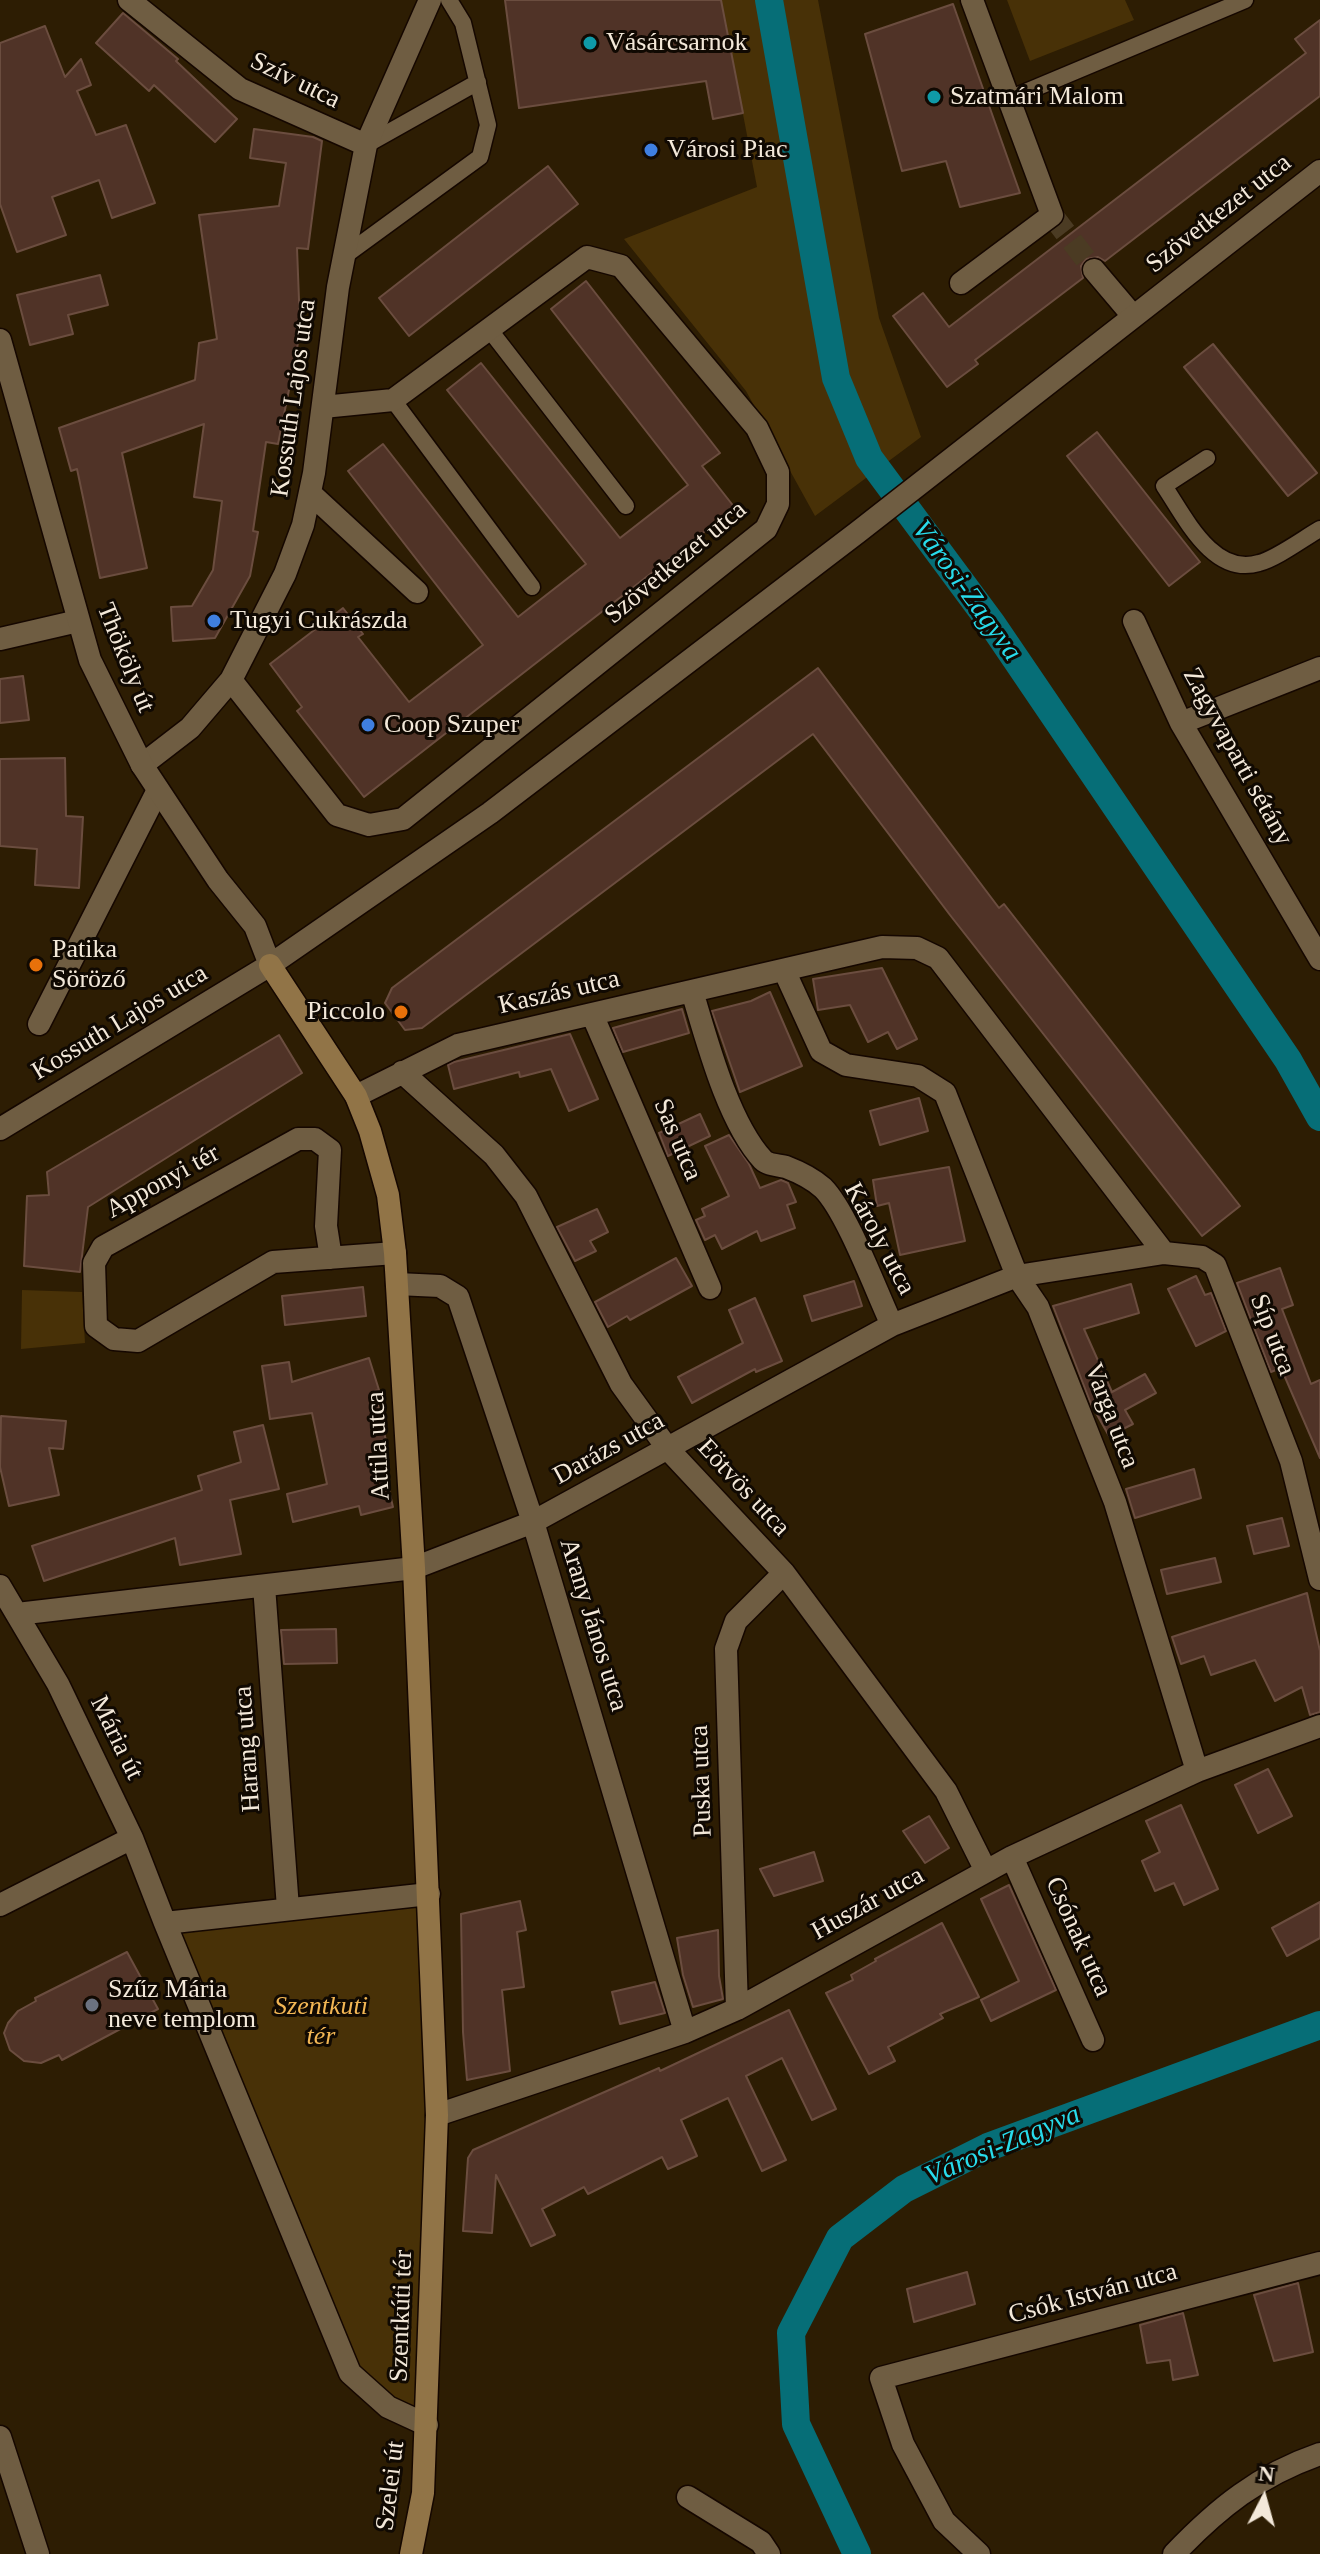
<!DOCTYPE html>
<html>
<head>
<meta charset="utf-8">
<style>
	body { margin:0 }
	#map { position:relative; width:1320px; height:2554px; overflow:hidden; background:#2d1d03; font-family:"Times New Roman",serif }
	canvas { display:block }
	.north { position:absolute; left:1224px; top:2458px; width:80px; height:80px; -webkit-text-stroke:6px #100902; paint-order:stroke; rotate:6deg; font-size:22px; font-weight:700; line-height:32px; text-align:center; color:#f3e8d9 }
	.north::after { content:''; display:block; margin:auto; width:28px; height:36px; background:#f3e8d9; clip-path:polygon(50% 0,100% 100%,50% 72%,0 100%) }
</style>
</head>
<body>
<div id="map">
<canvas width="1320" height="2554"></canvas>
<div class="north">N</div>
</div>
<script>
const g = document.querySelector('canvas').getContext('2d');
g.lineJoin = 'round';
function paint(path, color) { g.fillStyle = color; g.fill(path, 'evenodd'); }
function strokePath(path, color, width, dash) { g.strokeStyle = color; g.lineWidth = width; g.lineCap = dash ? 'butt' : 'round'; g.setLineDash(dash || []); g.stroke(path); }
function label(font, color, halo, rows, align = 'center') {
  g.font = font + ' "Times New Roman",serif'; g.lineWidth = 6; g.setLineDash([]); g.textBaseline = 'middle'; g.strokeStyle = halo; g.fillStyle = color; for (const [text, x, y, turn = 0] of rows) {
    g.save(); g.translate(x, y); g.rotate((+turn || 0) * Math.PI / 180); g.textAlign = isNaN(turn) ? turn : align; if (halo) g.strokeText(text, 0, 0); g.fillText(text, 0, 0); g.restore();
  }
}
const green = new Path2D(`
	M721,0H818L879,318L921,437L815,516L746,391L624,239L757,187Z
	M1007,0H1125L1134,20L1030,61Z
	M22,1290L82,1292L85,1343L21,1349Z
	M429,1894L427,2425L350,2373L165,1923Z`);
const canal = new Path2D(`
	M769,0L836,378L869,458L992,624L1288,1060L1320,1117
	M857,2554L796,2424L791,2333L840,2238L904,2189L988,2147L1320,2025`);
const building = new Path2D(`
	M505,0H721L743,113L713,119L706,81L519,108Z
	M953,4L1020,193L960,207L946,161L902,171L865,34Z
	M123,13L178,59L176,61L237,119L215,142L154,85L149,91L96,43Z
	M1320,20V96L1105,261L1098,257L1086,259L1081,266L1083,278L975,360L978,364L947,387L893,316L923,293L949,327L1306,53L1295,39Z
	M45,26L65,77L81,59L91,85L77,91L96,135L126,125L155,203L112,218L99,180L52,197L66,235L17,252L0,204V43Z
	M254,129L313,137L322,141L308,249L297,248L300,326L293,380H291L278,444L266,442L253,531L258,532L250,576L215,638L173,641L171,607L192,606L213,570L222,501L194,497L204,424L122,453L147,568L100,578L77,469L71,471L59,428L195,380L199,343L217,339L199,215L279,206L286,163L250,158Z
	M548,166L578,204L409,336L379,298Z
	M100,275L108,305L68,315L73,334L30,345L17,295Z
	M586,281L720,453L702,466L735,508L364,797L297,711L302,707L270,664L343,608L363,634L358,637L409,702L483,645L348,471L383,444L518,617L586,564L447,390L481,363L620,538L688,485L551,309Z
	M1213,344L1317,473L1288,496L1184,367Z
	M1097,432L1200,562L1169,586L1067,456Z
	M818,668L999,908L1004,904L1240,1206L1202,1236L950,915L813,734L422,1028L405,1030L385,1003L392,988Z
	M23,676L29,720L0,723V679Z
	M65,758L66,816L83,817L79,888L35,885L37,849L0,846V759Z
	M882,968L917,1039L897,1049L888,1032L868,1042L850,1005L818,1010L813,979Z
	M770,992L802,1066L740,1092L712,1011L751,1001Z
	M682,1009L689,1033L623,1052L613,1028Z
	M570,1034L598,1099L569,1111L551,1069L520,1077L519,1072L454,1089L448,1065L454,1062Z
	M279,1035L302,1073L88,1207L80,1272L24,1266L27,1196L49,1195L47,1172Z
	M919,1098L928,1131L880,1145L870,1111Z
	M700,1114L710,1136L668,1156L659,1133Z
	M729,1135L749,1164L760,1188L781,1180L788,1183L796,1202L787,1205L795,1228L761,1241L757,1231L722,1249L715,1235L705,1240L696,1220L705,1216L702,1209L729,1196L705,1146Z
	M949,1167L965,1241L900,1255L889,1203L877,1206L873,1180Z
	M597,1209L608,1232L590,1241L596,1251L575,1261L557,1227Z
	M676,1258L692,1286L630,1320L627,1316L608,1327L595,1302Z
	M1280,1268L1293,1305L1282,1309L1311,1384L1320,1380V1458L1281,1368L1271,1372L1237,1283Z
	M1196,1276L1205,1295L1211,1293L1226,1331L1196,1346L1168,1289Z
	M854,1281L862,1306L812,1321L804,1296Z
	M1131,1284L1139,1313L1084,1329L1112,1392L1145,1374L1156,1393L1125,1410L1133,1424L1109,1436L1091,1404L1053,1306Z
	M363,1287L366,1316L285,1325L282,1296Z
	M755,1298L782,1361L756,1372L755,1369L692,1403L678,1377L743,1343L729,1310Z
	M369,1358L379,1390L375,1391L388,1450L380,1452L393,1507L361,1515L359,1506L293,1522L287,1494L327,1484L312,1413L270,1419L262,1366L289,1362L292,1382Z
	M1,1416L66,1421L63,1449L49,1448L59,1495L9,1506L0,1467Z
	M263,1425L279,1489L230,1500L241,1554L180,1565L175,1538L44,1581L32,1546L202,1490L198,1476L241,1462L234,1432Z
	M1194,1469L1201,1498L1135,1518L1126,1489Z
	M1282,1518L1289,1546L1254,1554L1247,1526Z
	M1215,1558L1221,1582L1167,1594L1161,1570Z
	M1307,1593L1320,1651V1712L1310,1715L1302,1687L1275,1701L1255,1660L1211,1675L1204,1656L1181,1664L1172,1637Z
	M336,1629L337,1663L284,1664L281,1630Z
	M1268,1769L1292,1816L1258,1833L1235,1785Z
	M1181,1805L1218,1889L1184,1905L1174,1883L1155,1891L1142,1861L1160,1852L1146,1821Z
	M929,1816L949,1848L925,1863L903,1831Z
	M814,1852L823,1881L774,1896L760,1869Z
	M1009,1885L1056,1990L991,2021L981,2000L1019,1981L981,1899Z
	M520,1901L526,1930L517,1932L524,1987L502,1990L510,2071L467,2080L463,2032L461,1914Z
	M1320,1902V1938L1287,1956L1272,1928Z
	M942,1923L979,1997L940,2014L943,2018L888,2047L895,2061L869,2074L826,1993L853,1980L851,1975L876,1961L875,1959Z
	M718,1930L719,1976L723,1999L693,2007L683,1975L677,1938Z
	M127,1952L158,2009L62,2060L59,2055L41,2063L24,2061L10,2050L4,2033L8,2023L18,2011L36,2001L35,1998Z
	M655,1982L665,2013L620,2024L612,1992Z
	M789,2010L836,2109L812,2120L782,2058L746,2076L786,2160L762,2171L728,2098L681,2120L697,2156L668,2169L662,2157L588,2194L584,2187L542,2209L555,2235L531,2246L496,2175L492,2233L463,2231L468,2158L473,2150L659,2068L660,2071Z
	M967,2272L975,2304L914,2322L907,2289Z
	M1298,2283L1313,2352L1274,2361L1254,2295Z
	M1183,2313L1198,2375L1173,2380L1170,2360L1147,2363L1140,2325Z`);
const minorTunnel = new Path2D(`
	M1052,215L1094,270`);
const service = new Path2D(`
	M1009,99L1245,0
	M366,145L478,82
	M343,257L480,157L488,125L463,23L449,0
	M489,329L626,506
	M393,400L532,587
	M1207,458L1164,486C1185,517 1213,577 1259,563C1276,559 1304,538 1320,529`);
const minor = new Path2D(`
	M129,0L240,89L366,145
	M1094,270L1133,316
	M961,283L1052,215L972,0
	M310,493L417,592
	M1134,621L1181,723L1320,959
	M0,639L78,621
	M231,680L337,815L369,825L403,819L766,529L778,504V472L757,428L621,266L587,257L393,400L323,407
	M1181,723L1320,668
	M142,765L190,728L231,680L285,574L303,525L314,473L338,287L366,145L430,0
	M784,970L821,1051L846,1065L918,1076L945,1093L1017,1276L1038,1307L1115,1502L1197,1771
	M692,991C707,1041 728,1122 763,1160C768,1165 778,1165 786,1167C799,1172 813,1179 823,1188C847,1212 876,1291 892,1325
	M592,1014L710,1288
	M39,1024L158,790
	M402,1072L494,1155L526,1196L621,1384L668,1449L784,1573L946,1791L986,1871
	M356,1096L458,1045L882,947L917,948L938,958L1164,1253
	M331,1258L326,1226L330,1150L315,1139H298L103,1247L94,1263L96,1326L114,1339L138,1341L273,1262L395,1253
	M397,1284L440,1286L458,1297L533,1522L685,2032
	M0,1586L58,1684L132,1838L165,1923L350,2373L388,2407L427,2425
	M264,1586L288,1908
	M17,1614L414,1568L533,1522L892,1325L1017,1276L1164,1253L1202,1257L1215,1265L1291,1461L1320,1579
	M1012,1857L1093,2040
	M0,1905L132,1838
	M165,1923L429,1894
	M737,2009L726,1649L736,1621L784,1573
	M437,2115L685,2032L737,2009L1012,1857L1197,1771L1320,1726
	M0,2437L38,2554
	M688,2497L761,2542L769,2554
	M979,2554L944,2521L903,2444L881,2378L1320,2263
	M1174,2554C1218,2508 1259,2475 1320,2454`);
const tertiary = new Path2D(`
	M0,340L90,660L142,765L218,880L255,926L270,965
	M0,1129L270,965L490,813L858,532L1320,171`);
const secondary = new Path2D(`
	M270,965L356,1096L370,1131L388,1195L395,1253L414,1568L437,2115L423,2493L411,2554`);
const markers = [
	[590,43,8,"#0f9aa8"],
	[934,97,8,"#0f9aa8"],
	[651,150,8,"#3f7fe0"],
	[214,621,8,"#3f7fe0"],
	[368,725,8,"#3f7fe0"],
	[36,965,8,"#e8710a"],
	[401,1012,8,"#e8710a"],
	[92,2005,8,"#6b7280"]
];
const poiNames = [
	["Vásárcsarnok",606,43],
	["Szatmári Malom",950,97],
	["Városi Piac",667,150],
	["Tugyi Cukrászda",230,621],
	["Coop Szuper",384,725],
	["Patika",52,950],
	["Söröző",52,980],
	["Piccolo",385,1012,"right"],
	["Szűz Mária",108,1990],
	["neve templom",108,2020]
];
const streetNames = [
	["Szív utca",295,81,26],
	["Szövetkezet utca",1219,214,-38],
	["Kossuth Lajos utca",294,398,-82],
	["Szövetkezet utca",676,563,-40],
	["Thököly út",125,658,68],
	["Zagyvaparti sétány",1237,757,61],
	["Kaszás utca",559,993,-13],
	["Kossuth Lajos utca",120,1023,-31],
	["Sas utca",677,1140,67],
	["Apponyi tér",163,1182,-29],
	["Károly utca",879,1239,62],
	["Síp utca",1272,1335,69],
	["Varga utca",1111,1416,69],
	["Attila utca",379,1446,-93],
	["Darázs utca",609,1449,-29],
	["Eötvös utca",743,1488,47],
	["Arany János utca",593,1625,73],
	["Mária út",116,1738,64],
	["Harang utca",248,1749,-94],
	["Puska utca",702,1781,-92],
	["Huszár utca",868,1904,-29],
	["Csónak utca",1078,1937,66],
	["Csók István utca",1093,2294,-15],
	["Szentkúti tér",402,2316,-88],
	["Szelei út",391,2486,-83]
];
const parkNames = [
	["Szentkuti",321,2007],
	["tér",321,2037]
];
const waterNames = [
	["Városi-Zagyva",966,591,54],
	["Városi-Zagyva",1003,2146,-23]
];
paint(green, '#483107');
strokePath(canal, '#066e77', 28);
paint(building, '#503327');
strokePath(building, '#6b4d3f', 2);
strokePath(minorTunnel, '#4b3b23', 22, [22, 11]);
strokePath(service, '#150700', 19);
strokePath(minor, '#150700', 25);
strokePath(tertiary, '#150700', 25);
strokePath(secondary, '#150700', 25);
strokePath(service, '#6f5d42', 16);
strokePath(minor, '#6f5d42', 22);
strokePath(tertiary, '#6f5d42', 22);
strokePath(secondary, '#917447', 22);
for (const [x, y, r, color] of markers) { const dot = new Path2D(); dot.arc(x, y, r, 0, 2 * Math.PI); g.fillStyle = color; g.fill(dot); strokePath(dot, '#100902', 3); }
label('26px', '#f3e8d9', '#100902', poiNames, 'left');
label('26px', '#f3e8d9', '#100902', streetNames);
label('italic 26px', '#f2b654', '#100902', parkNames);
label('italic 28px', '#28dbeb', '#100902', waterNames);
</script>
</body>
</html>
